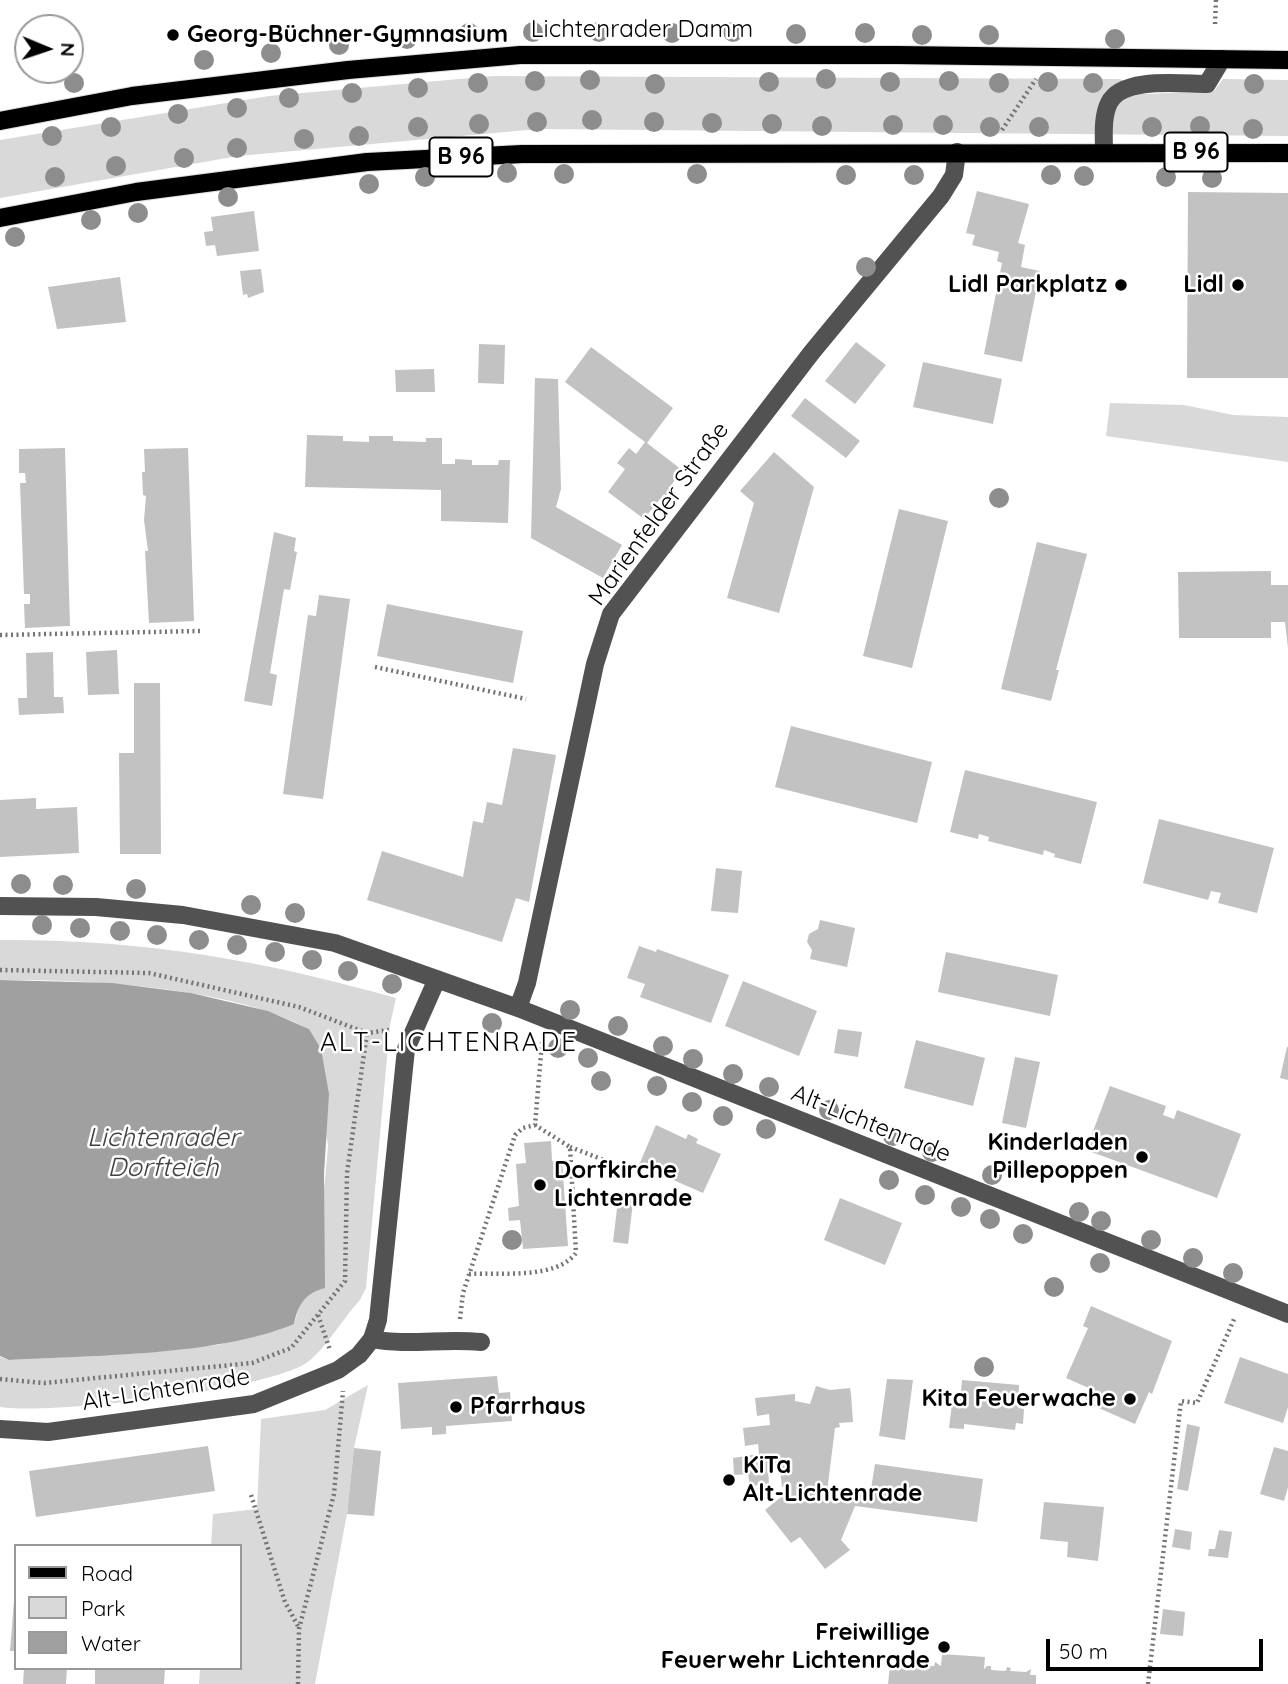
<!DOCTYPE html>
<html>
<head>
<meta charset="utf-8">
<style>
	body { margin:0 }
	#map { position:relative; width:1288px; height:1684px; overflow:hidden; background:#fff; font-family:Quicksand,sans-serif }
	canvas { display:block }
	.legend { position:absolute; left:14px; top:1544px; width:228px; height:126px; box-sizing:border-box; background:#fff; border:2px solid #999; margin:0; padding:9px 12px; list-style:none; font-size:21px; color:#000 }
	.legend li { display:flex; align-items:center; gap:14px; height:35px }
	.legend b { width:35px; border:2px solid #999 }
	.north { position:absolute; left:14px; top:14px; width:70px; height:70px; box-sizing:border-box; background:#fff; border:2px solid #999; border-radius:50%; rotate:92deg; font-size:19px; font-weight:700; line-height:28px; text-align:center; color:#000 }
	.north::after { content:''; display:block; margin:auto; width:24px; height:32px; background:#000; clip-path:polygon(50% 0,100% 100%,50% 72%,0 100%) }
	.scale { position:absolute; left:1046px; top:1639px; width:217px; height:32px; box-sizing:border-box; border:4px solid #000; border-top:0; padding-left:9px; font-size:21px; line-height:24px; white-space:nowrap; color:#000; -webkit-text-stroke:5px #fff; paint-order:stroke }
</style>
</head>
<body>
<div id="map">
<canvas width="1288" height="1684"></canvas>
<ul class="legend">
<li><b style="height:9px;background:#000"></b>Road</li>
<li><b style="height:19px;background:#d9d9d9"></b>Park</li>
<li><b style="height:19px;background:#a0a0a0"></b>Water</li>
</ul>
<div class="north">N</div>
<div class="scale">50 m</div>
</div>
<script>
const g = document.querySelector('canvas').getContext('2d');
g.lineJoin = 'round';
function paint(path, color) { g.fillStyle = color; g.fill(path, 'evenodd'); }
function strokePath(path, color, width, dash) { g.strokeStyle = color; g.lineWidth = width; g.lineCap = dash ? 'butt' : 'round'; g.setLineDash(dash || []); g.stroke(path); }
function label(font, color, halo, rows, align = 'center') {
  g.font = font + ' Quicksand,sans-serif'; g.lineWidth = 5; g.setLineDash([]); g.textBaseline = 'middle'; g.strokeStyle = halo; g.fillStyle = color; for (const [text, x, y, turn = 0] of rows) {
    g.save(); g.translate(x, y); g.rotate((+turn || 0) * Math.PI / 180); g.textAlign = isNaN(turn) ? turn : align; if (halo) g.strokeText(text, 0, 0); g.fillText(text, 0, 0); g.restore();
  }
}
const green = new Path2D(`
	M493,76L1120,79L1145,94L1214,91L1223,79L1288,80V136L539,129L238,156L0,198V140L269,96Z
	M1110,403L1184,405L1233,415L1288,417V462L1106,436Z
	M0,940C140,939 262,960 396,998L390,1025L366,1288L360,1300C345,1316 325,1349 309,1361C274,1390 47,1415 0,1407V1357L9,1360L218,1345L294,1324L301,1301L315,1290L328,1146L309,1029C232,987 88,979 0,980Z
	M368,1385L354,1448L347,1514L315,1684H199L200,1668H240V1546H211L213,1514L257,1509L261,1419L325,1410Z`);
const water = new Path2D(`
	M0,980L112,983L191,993L268,1011L309,1029L321,1049L329,1094L324,1174L325,1288C305,1293 298,1305 294,1324C217,1356 94,1355 9,1360L0,1356Z`);
const building = new Path2D(`
	M977,191L1029,204L1018,243L1025,245L1021,267L1040,271L1022,362L984,354L1002,263L997,261L999,252L972,245L975,235L966,233Z
	M1188,192L1288,193V378H1187Z
	M254,211L259,251L217,256L215,245L206,246L204,232L213,231L211,217Z
	M261,269L264,292L248,298L247,294L243,295L240,271Z
	M120,277L126,322L57,329L48,287Z
	M856,342L886,365L855,404L825,381Z
	M479,344L505,345L504,384L478,383Z
	M591,347L673,408L647,443L682,470L670,487L674,490L668,498L664,494L644,519L608,492L625,469L617,463L629,448L636,454L645,442L565,382Z
	M923,362L1002,379L993,424L913,407Z
	M434,369L435,392H396L395,370Z
	M535,378L558,379L561,489L556,507L622,545L603,578L531,538Z
	M805,398L860,441L846,458L791,416Z
	M307,435L343,436V441L369,442V436H393V441L426,442V438H442V464H455V459L472,460V465H498L499,460H510L508,523L441,521V490L305,487Z
	M65,448L70,626L25,628L24,604H30V594H24L20,483H26L25,473H19V449Z
	M188,448L194,621L149,623L145,551H148L144,520L146,496L143,495L142,472H145L144,449Z
	M774,452L814,487L779,613L727,598L754,503L740,491Z
	M899,509L948,521L912,668L863,656Z
	M274,532L296,538L294,551L297,552L290,590L284,589L270,673L277,675L272,706L244,701Z
	M1037,542L1087,554L1056,670H1059L1051,701L1001,689Z
	M1271,571V585H1288V648L1285,622H1271V638H1179L1178,572Z
	M319,595L350,599L323,799L283,794L308,615L316,616Z
	M387,604L523,631L513,683L377,656Z
	M117,650L119,694L88,695L86,652Z
	M53,652L54,697H63L64,713L19,715L18,698H27L26,653Z
	M134,683H160L161,854H120L119,753H134Z
	M791,726L932,762L917,823L775,787Z
	M513,748L556,755L529,902L516,898L502,942L367,900L382,851L463,877L473,821L483,823L487,802L502,805Z
	M965,770L1097,802L1081,864L1054,857L1055,854L1044,850L1043,855L988,841L989,837L979,834L978,839L950,832Z
	M36,798V809L77,807L79,853L0,857V800Z
	M1159,819L1274,848L1257,913L1218,903L1221,893L1211,891L1208,900L1143,883Z
	M716,868L742,871L738,913L711,911Z
	M820,920L855,928L847,967L810,959L812,950L807,942L809,934L818,929Z
	M639,946L656,952L657,949L729,975L711,1023L640,997L645,984L627,978Z
	M946,952L1058,975L1050,1016L938,992Z
	M743,981L817,1011L799,1056L725,1026Z
	M838,1029L862,1032L858,1057L834,1053Z
	M916,1040L985,1058L973,1106L904,1088Z
	M1287,1047H1288V1080L1280,1078Z
	M1015,1057L1040,1062L1026,1128L1002,1123Z
	M1110,1086L1166,1106L1163,1115L1174,1119L1177,1110L1241,1134L1217,1198L1086,1150Z
	M656,1125L686,1139L688,1134L698,1139L696,1143L721,1154L703,1193L639,1165Z
	M551,1141L552,1161L562,1160L568,1246L523,1249L520,1220L509,1221L508,1208L519,1206L516,1164L526,1163L524,1143Z
	M619,1192L634,1194L628,1244L613,1242Z
	M840,1198L902,1223L885,1265L824,1240Z
	M1091,1306L1172,1341L1152,1394L1149,1392L1135,1424L1085,1402L1091,1389L1066,1378L1088,1328L1083,1326Z
	M1240,1357L1288,1374V1407L1283,1423L1224,1403Z
	M497,1376L499,1393L510,1392L512,1421L446,1426V1434L432,1435V1427L401,1429L398,1383Z
	M887,1379L913,1380L905,1440L879,1436Z
	M962,1380L1019,1385L1018,1408L1024,1409L1023,1424L1016,1423L1015,1430L964,1424V1429L949,1428L952,1404L960,1405Z
	M816,1386L830,1390L850,1388L851,1394L853,1422L839,1423L840,1427L835,1428L827,1492L835,1495L836,1491L856,1498L858,1493L870,1495L875,1464L983,1479L977,1522L855,1506L841,1540L850,1550L825,1569L800,1537L791,1543L765,1510L786,1493V1486L782,1487L780,1469L768,1470L769,1484L750,1486L748,1474L734,1475L733,1458L759,1454L758,1444L745,1446L743,1428L770,1425L769,1414L757,1416L755,1398L795,1394V1401L810,1404Z
	M1187,1424L1200,1427L1188,1491L1177,1489Z
	M208,1446L215,1491L36,1517L29,1471Z
	M1274,1447L1288,1451V1487L1284,1501L1260,1494Z
	M354,1448L381,1451L374,1516L347,1514Z
	M1044,1502L1104,1507L1098,1561L1067,1557L1068,1542L1040,1539Z
	M1175,1529L1192,1532L1190,1550L1172,1547Z
	M1219,1530L1232,1532L1228,1558L1208,1556L1209,1549H1215Z
	M14,1601H16V1651H10Z
	M1163,1609L1185,1612L1183,1636L1160,1634Z
	M942,1654L985,1657L984,1669L987,1666H991V1670L1006,1671L1007,1667L1011,1668L1010,1671L1026,1672L1031,1669L1030,1675H1036V1684H888L890,1666H895L896,1660H900V1664L915,1665V1661L919,1665L934,1666L935,1662L941,1666Z
	M24,1668H67L66,1684H23Z
	M95,1668H165L164,1684H95Z`);
const path = new Path2D(`
	M1215,24L1216,0
	M1002,130L1036,79
	M0,635L200,631
	M375,667L526,699
	M0,970L149,973L299,1007L367,1033L389,1030
	M570,1147L625,1168
	M469,1274C502,1272 555,1280 576,1253L570,1147L535,1125
	M318,1315L330,1350
	M460,1319L463,1293L515,1135L523,1128L535,1125L542,1042
	M0,1379L44,1383L252,1363L291,1348L345,1281L347,1173L367,1033
	M251,1495L285,1602L299,1628
	M298,1684L299,1629L334,1494L343,1391
	M1148,1684L1181,1401L1197,1403L1235,1317`);
const minor = new Path2D(`
	M1104,152C1104,137 1102,117 1109,103C1122,76 1182,84 1207,84L1222,59
	M0,906L96,907L183,915L335,943L518,1008L1288,1314
	M518,1008L527,983L595,664L611,614L812,352L941,196L954,175L957,152
	M372,1339C408,1346 444,1338 481,1342
	M0,1429L48,1432L254,1404L338,1370L359,1355L372,1339L378,1320L406,1049L437,979`);
const major = new Path2D(`
	M0,121L132,96L348,70L520,55H897L1288,60
	M0,218L136,192L367,162L522,154L1288,153`);
const trees = [
	[533,32],
	[599,32],
	[733,32],
	[469,33],
	[672,33],
	[865,33],
	[796,34],
	[922,35],
	[989,35],
	[407,39],
	[1115,39],
	[339,45],
	[271,53],
	[204,60],
	[826,79],
	[590,80],
	[535,81],
	[949,81],
	[769,82],
	[890,82],
	[1048,82],
	[74,83],
	[478,83],
	[999,83],
	[1093,83],
	[655,84],
	[1254,84],
	[418,88],
	[352,93],
	[289,98],
	[237,108],
	[178,114],
	[592,120],
	[537,122],
	[654,122],
	[712,123],
	[479,124],
	[772,124],
	[893,125],
	[943,125],
	[822,126],
	[1200,126],
	[111,127],
	[418,127],
	[990,127],
	[1039,127],
	[1152,127],
	[1253,129],
	[52,136],
	[359,136],
	[304,139],
	[237,148],
	[184,158],
	[116,166],
	[507,173],
	[564,174],
	[697,174],
	[846,175],
	[914,175],
	[1051,175],
	[1084,176],
	[55,177],
	[425,177],
	[1166,177],
	[1212,178],
	[369,184],
	[228,197],
	[138,213],
	[91,220],
	[15,237],
	[866,267],
	[999,498],
	[21,884],
	[63,885],
	[136,889],
	[251,905],
	[295,913],
	[42,925],
	[80,928],
	[120,931],
	[157,935],
	[199,940],
	[237,945],
	[275,952],
	[312,960],
	[348,971],
	[392,984],
	[570,1010],
	[492,1023],
	[618,1026],
	[663,1046],
	[558,1048],
	[588,1058],
	[693,1059],
	[733,1074],
	[601,1081],
	[657,1086],
	[769,1087],
	[692,1102],
	[829,1110],
	[723,1116],
	[766,1129],
	[893,1136],
	[932,1152],
	[992,1175],
	[889,1180],
	[925,1195],
	[961,1207],
	[1079,1212],
	[990,1219],
	[1101,1221],
	[1023,1234],
	[512,1240],
	[1151,1240],
	[1193,1258],
	[1100,1263],
	[1233,1273],
	[1054,1287],
	[984,1367]
];
const markers = [
	[173,35,7,"#000"],
	[1121,285,7,"#000"],
	[1238,285,7,"#000"],
	[1142,1157,7,"#000"],
	[540,1185,7,"#000"],
	[1130,1399,7,"#000"],
	[456,1407,7,"#000"],
	[729,1480,7,"#000"],
	[944,1647,7,"#000"]
];
const shields = [
	[1196,152,63],
	[461,157,63]
];
const shieldNames = [
	["B 96",1196,152],
	["B 96",461,157]
];
const streetNames = [
	["Lichtenrader Damm",642,30],
	["Marienfelder Straße",659,514,-54],
	["Alt-Lichtenrade",871,1124,22],
	["Alt-Lichtenrade",166,1390,-9]
];
const poiNames = [
	["Georg-Büchner-Gymnasium",187,35,"left"],
	["Lidl Parkplatz",1107,285],
	["Lidl",1224,285],
	["Kinderladen",1128,1143],
	["Pillepoppen",1128,1171],
	["Dorfkirche",554,1171,"left"],
	["Lichtenrade",554,1199,"left"],
	["Kita Feuerwache",1116,1399],
	["Pfarrhaus",470,1407,"left"],
	["KiTa",743,1466,"left"],
	["Alt-Lichtenrade",743,1494,"left"],
	["Freiwillige",930,1633],
	["Feuerwehr Lichtenrade",930,1661]
];
const neighbourhoodNames = [
	["ALT-LICHTENRADE",449,1043]
];
const waterNames = [
	["Lichtenrader",163,1138],
	["Dorfteich",163,1168]
];
paint(green, '#d9d9d9');
paint(water, '#a0a0a0');
paint(building, '#c2c2c2');
strokePath(major, '#dbdbdb', 20);
strokePath(path, '#747474', 4.5, [2, 3.5]);
strokePath(minor, '#525252', 18);
strokePath(major, '#000', 18);
g.fillStyle = '#8d8d8d';
for (const [x, y] of trees) { g.beginPath(); g.arc(x, y, 10, 0, 2 * Math.PI); g.fill(); }
for (const [x, y, r, color] of markers) { const dot = new Path2D(); dot.arc(x, y, r, 0, 2 * Math.PI); g.fillStyle = color; g.fill(dot); strokePath(dot, '#fff', 2.5); }
for (const [x, y, w] of shields) { const box = new Path2D(); box.roundRect(x - w / 2, y - 19.5, w, 39, 5); g.fillStyle = '#fff'; g.fill(box); strokePath(box, '#000', 2); }
label('bold 23px', '#000', null, shieldNames);
label('24px', '#000', '#fff', streetNames);
label('bold 24px', '#000', '#fff', poiNames, 'right');
g.letterSpacing = '2px';
label('26px', '#000', '#fff', neighbourhoodNames);
g.letterSpacing = '0px';
label('italic 26px', '#414141', '#fff', waterNames);
</script>
</body>
</html>
